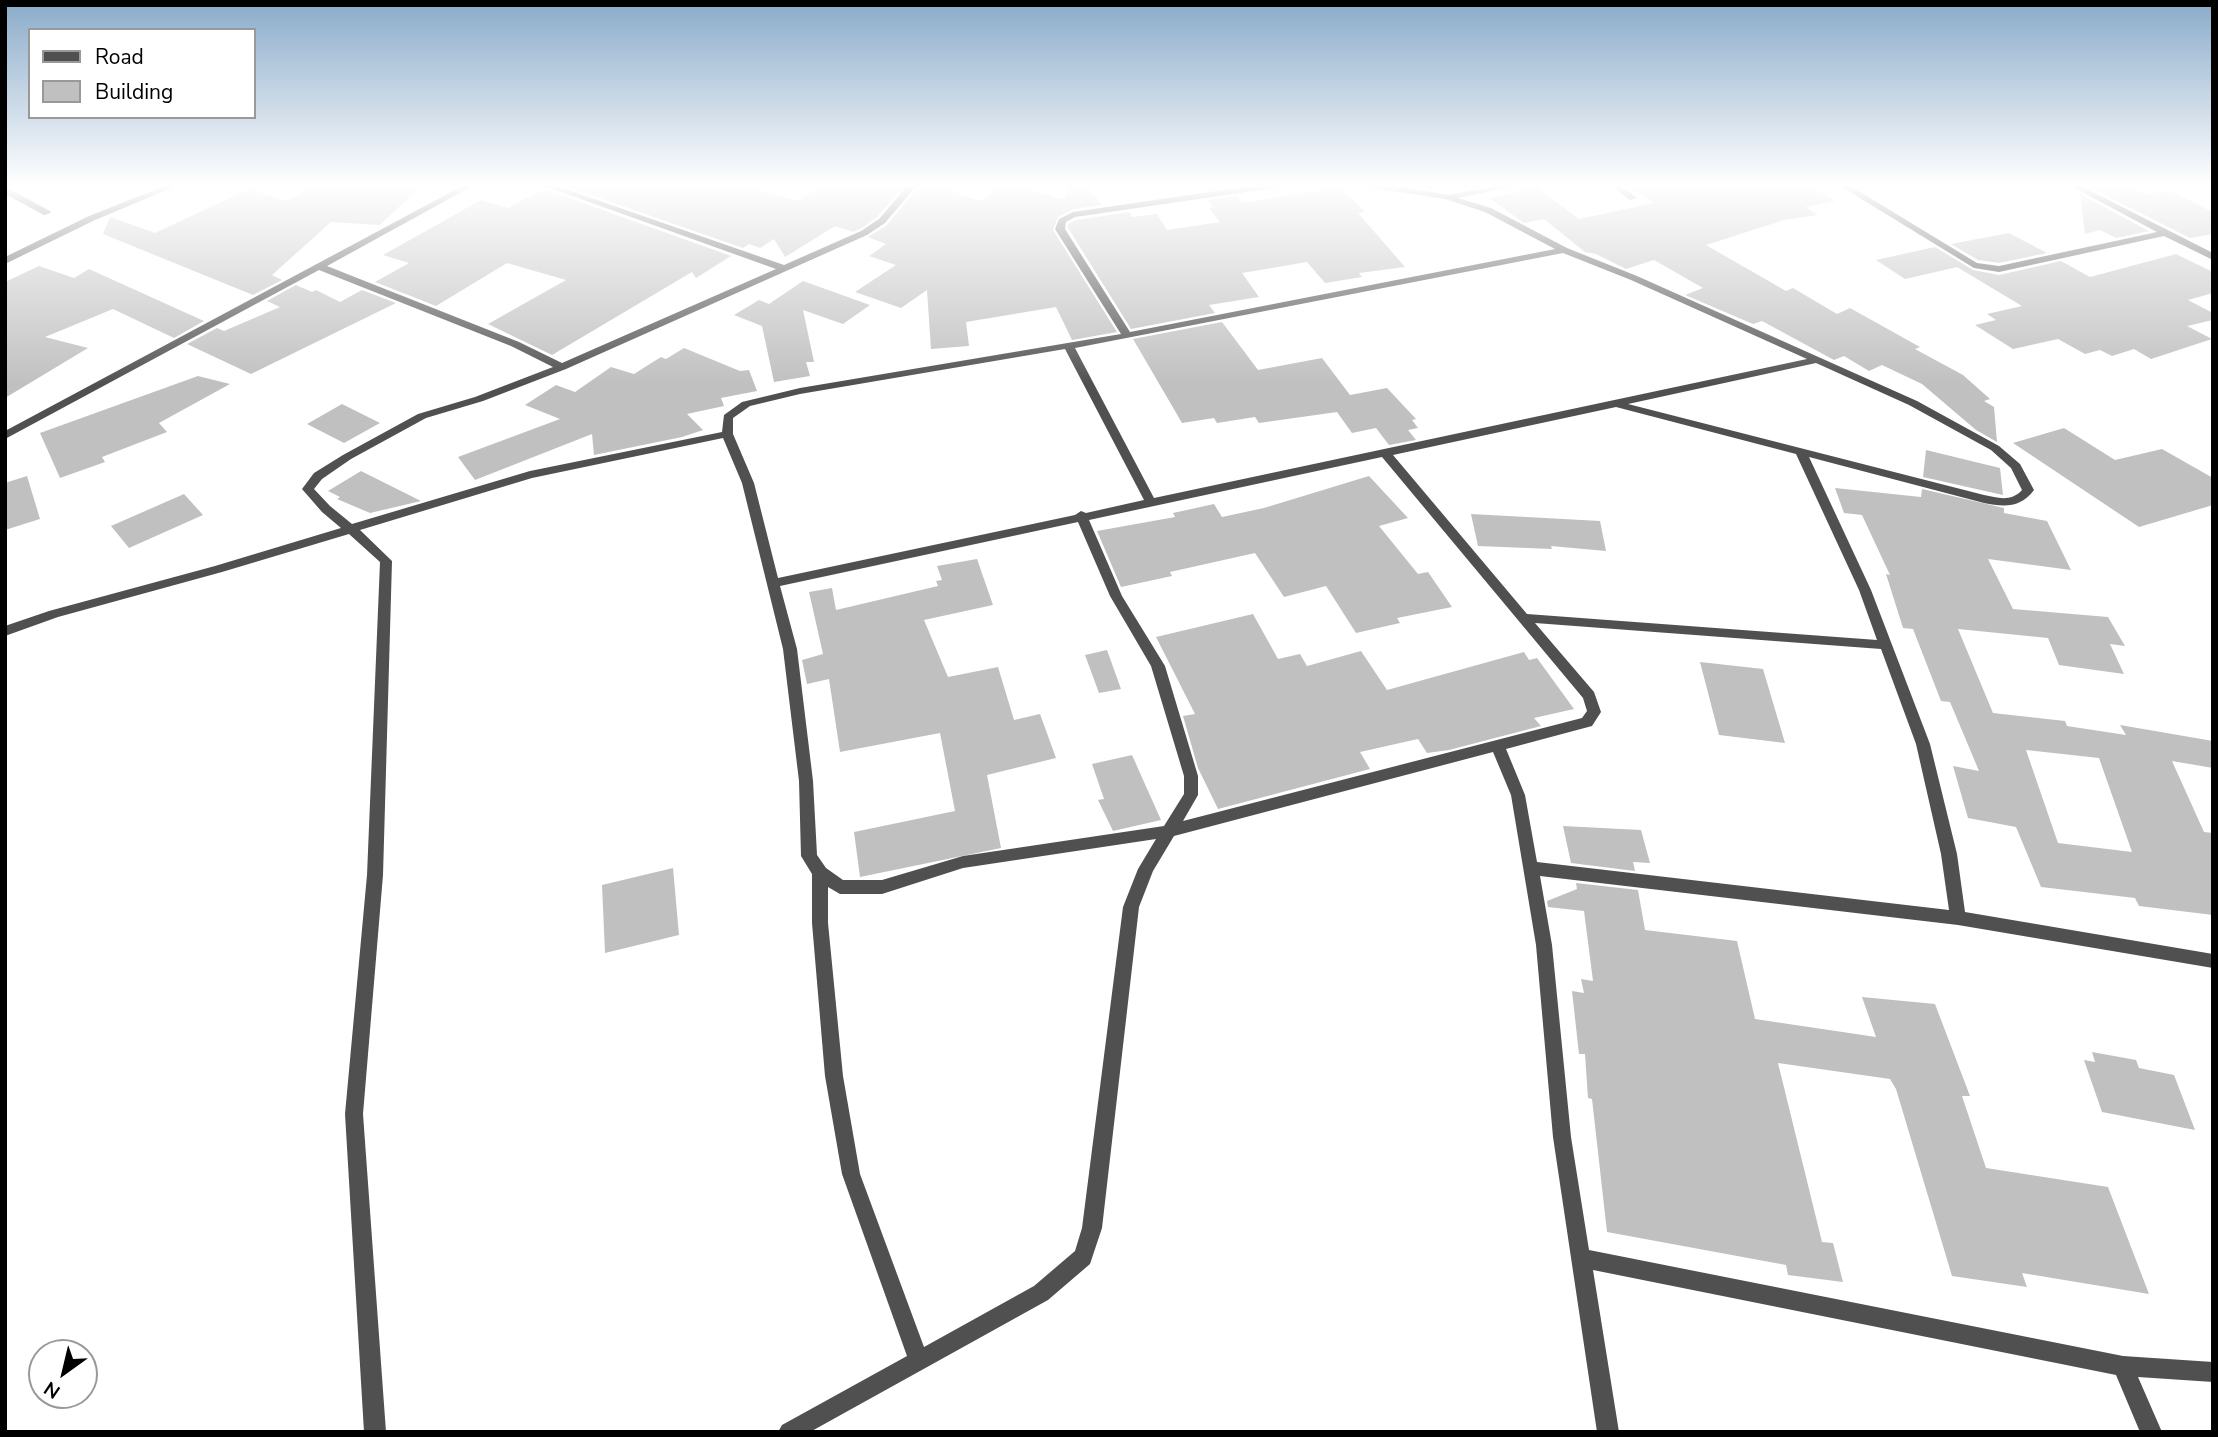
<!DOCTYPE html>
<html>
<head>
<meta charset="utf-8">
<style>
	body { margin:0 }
	#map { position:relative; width:2218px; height:1437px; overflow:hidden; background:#fff; font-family:"Nunito Sans",sans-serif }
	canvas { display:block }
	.frame { position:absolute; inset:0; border:7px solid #000; pointer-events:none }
	.legend { position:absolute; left:28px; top:28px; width:228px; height:91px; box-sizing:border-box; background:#fff; border:2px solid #999; margin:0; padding:9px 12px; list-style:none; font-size:21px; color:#000 }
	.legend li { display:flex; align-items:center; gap:14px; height:35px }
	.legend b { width:35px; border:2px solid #999 }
	.north { position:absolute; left:28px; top:1339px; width:70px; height:70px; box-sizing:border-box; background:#fff; border:2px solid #999; border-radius:50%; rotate:214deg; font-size:19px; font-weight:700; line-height:28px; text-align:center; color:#000 }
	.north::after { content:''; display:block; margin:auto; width:24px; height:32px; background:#000; clip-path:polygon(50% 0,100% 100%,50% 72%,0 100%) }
</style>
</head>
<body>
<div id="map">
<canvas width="2218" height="1437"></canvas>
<div class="frame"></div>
<ul class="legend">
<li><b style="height:9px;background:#505050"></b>Road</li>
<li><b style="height:19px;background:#c0c0c0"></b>Building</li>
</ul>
<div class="north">N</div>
</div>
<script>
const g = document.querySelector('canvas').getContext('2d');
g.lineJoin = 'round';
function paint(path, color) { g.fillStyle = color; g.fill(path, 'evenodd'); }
const building = new Path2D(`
	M315,184L419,188L380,225L331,222L272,275L282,280L253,295L103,234L110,217L155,233L249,189L286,201Z
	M559,184H736L799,201L822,184H906L877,217L860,229L853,232L835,226L785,257L774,239L760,248L749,244L743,248Z
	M921,184H931L981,201L1005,184L1064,199L1072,184H1086L1102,205L1073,209L1058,217L1053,230L1117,332L1072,340L1056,307L966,322L969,346L931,349L927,290L901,308L855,292L896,265L869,256L886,244L868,237L887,225Z
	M1527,184H1532L1579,219L1654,203L1625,184H1806L1835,201L1806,207L1818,215L1784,220L1706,245L1786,291L1793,288L1837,314L1850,308L1920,347L1915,349L1963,375L1990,399L1984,401L1994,407L1997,442L1976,430L1922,384L1882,365L1869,371L1844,356L1834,360L1762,321L1753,324L1685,295L1703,288L1654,260L1626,269L1596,254L1585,252L1544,219L1524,223L1489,198L1516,193Z
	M2083,184H2124L2147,195L2168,190L2213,212V234L2190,238Z
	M1340,187L1365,212L1358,213L1405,267L1359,273L1362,277L1325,283L1307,262L1242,273L1259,297L1209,305L1215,313L1131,329L1068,228V224L1076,220L1130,212L1132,217L1157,214L1167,230L1220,222L1209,208L1213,207L1208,200L1237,196L1242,203Z
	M544,189L731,256L696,278L692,272L552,355L488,324L566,280L507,263L436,306L375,282L409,263L383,255L481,200L508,208Z
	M2080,194L2149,231L2116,238L2100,230L2085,234Z
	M2009,233L2047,253L1999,263L1978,260L1951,244Z
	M1935,247L1973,270L1999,275L2061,261L2090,277L2176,254L2213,272V293L2188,300L2213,313V320L2187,326L2212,339L2151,359L2134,349L2112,356L2100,350L2085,354L2058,339L2013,349L1975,325L1996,320L1987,314L2022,306L1957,267L1905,279L1876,260Z
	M39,266L74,278L89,269L204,321L174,338L113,309L45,337L88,348L5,398V282Z
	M803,281L870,305L843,324L803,310L814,362H806L810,376L774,382L762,326L734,315L759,300L769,304Z
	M296,285L312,292L316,290L340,302L362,290L396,303L251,374L187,344L217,328L224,331L280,307L267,301Z
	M1222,322L1258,370L1322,358L1350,395L1387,388L1416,419L1412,420L1418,428L1408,430L1416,440L1389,445L1376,428L1352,433L1337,412L1259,423L1255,417L1217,423L1214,418L1182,423L1133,339Z
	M684,348L740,371L749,370L757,391L721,398L724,406L687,414L703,430L682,437L594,455L592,434L475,480L458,457L560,419L525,405L556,385L575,392L611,367L634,374L661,357L666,359Z
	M198,376L230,384L159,423L167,432L102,457L105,462L60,478L40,433Z
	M342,404L380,423L344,443L307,424Z
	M2064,428L2115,460L2162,449L2213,478V505L2139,527L2013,443Z
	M1926,450L2000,468L2003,495L1923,477Z
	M361,471L421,501L370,513L337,499L340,497L328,491Z
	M27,476L40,519L5,530V483Z
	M1369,476L1408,518L1379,526L1418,574L1428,572L1452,607L1397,618L1400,623L1356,633L1326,586L1284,597L1255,553L1170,572L1172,576L1121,587L1097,531L1175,517L1173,513L1214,504L1222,517L1264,508Z
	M1835,488L1921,497L1922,489L2004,508V513L2047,521L2071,570L1988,559L2013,609L2108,617L2125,646L2110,644L2124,674L2059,665L2048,638L1958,629L1993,713L2065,721L2067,726L2126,735L2120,725L2213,741V768L2172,761L2204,832L2213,833V915L2139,906L2135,898L2041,887L2016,827L1968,818L1953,766L1979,771L1950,702L1941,701L1913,629L1903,628L1886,574L1890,575L1862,515L1844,513ZM2026,750L2099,758L2132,852L2058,843Z
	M184,494L203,515L129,548L111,526Z
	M1471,514L1600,521L1606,551L1551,546L1552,549L1478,546Z
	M977,559L993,605L924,620L948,677L998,667L1014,720L1040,714L1056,758L987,775L1001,848L860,877L854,832L955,811L940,733L840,752L829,679L807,684L802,660L823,654L809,592L832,588L836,610L938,586L936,581L942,580L937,566Z
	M1253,614L1278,659L1300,654L1307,666L1361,651L1387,690L1524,652L1529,660L1537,658L1574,709L1534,718L1541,726L1449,750L1427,753L1418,739L1360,752L1370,769L1218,809L1198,768L1183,716L1195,714L1156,637Z
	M1107,650L1121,689L1099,693L1085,655Z
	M1700,662L1763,669L1785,743L1719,735Z
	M1132,755L1161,820L1113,831L1098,800L1104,799L1092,764Z
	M1563,826L1641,830L1650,863L1633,862L1635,871L1571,863Z
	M673,868L679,935L605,953L602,885Z
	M1576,883L1638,890L1645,930L1737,941L1755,1019L1876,1037L1862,997L1935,1004L1970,1096H1962L1986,1168L2108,1187L2149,1294L2022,1273L2027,1287L1952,1276L1896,1089L1890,1079L1778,1063L1822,1242L1833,1243L1843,1282L1788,1275L1786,1265L1607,1232L1592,1099L1588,1098L1585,1054H1579L1572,991L1584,993L1581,979L1593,981L1584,911L1548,907L1547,901L1577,889Z
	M2092,1052L2136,1060L2139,1068L2174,1075L2195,1130L2102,1112L2084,1060L2095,1062Z`);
const lane = new Path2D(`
	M5,187L50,211L51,213L44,215L5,194Z`);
const street = new Path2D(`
	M170,184H181L95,220L5,264V257L89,216Z
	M466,184H476L327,266L519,342L562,363L776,269L539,184H551L784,265L861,231L879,219L909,184H918L885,223L867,235L566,369L483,401L426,418L351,459L322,479L314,489L330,506L352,524L530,471L722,432L724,415L742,402L800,388L1121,334L1055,229L1059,219L1073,212L1264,184H1285L1281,187L1075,217L1066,222L1065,229L1130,332L1555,249L1485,212L1445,199L1366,187L1362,184H1382L1449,195L1506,184H1524L1458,198L1491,208L1567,248L1637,276L1917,401L1999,446L2020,464L2034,490C2021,508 2004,507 1984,503L1809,457L1871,590L1930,744L1957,854L1965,912L2213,954V968L1958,925L1540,876L1552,945L1571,1137L1589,1250L2123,1356L2213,1362V1382L2138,1377L2162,1432H2140L2116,1375L1593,1270L1619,1432H1597L1553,1137L1536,945L1511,795L1493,752L1174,836L1153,871L1139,907L1102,1228L1090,1264L1048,1300L810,1432H778L782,1425L907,1356L842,1174L825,1076L812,923V874L801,856L799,781L783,649L742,483L723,438L532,478L360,530L392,561L383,875L363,1114L386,1432H364L345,1114L367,875L380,562L349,534L222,572L58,617L5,636V626L49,611L215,566L341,528L322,512L302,489L314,473L343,455L418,414L475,397L553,367L511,346L319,270L5,439V431ZM1563,253L1631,280L1807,359L1154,498L1075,348ZM1065,349L1144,500L1086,513L1081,511L1075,515L778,578L754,483L733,434V418L750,406L800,394ZM1816,363L1909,405L1991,450L2011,468L2022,490C2011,502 1998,498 1984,495L1628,404ZM1616,407L1796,454L1859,590L1877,640L1527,614L1393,455ZM1382,457L1583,698L1587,711L1582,718L1183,821L1198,795V776L1165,666L1122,596L1089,520ZM1078,522L1110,596L1151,666L1184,776V794L1164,826L963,856L882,880H843L826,868L817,855L813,781L797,649L780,586ZM1535,623L1881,649L1916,744L1941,854L1949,910L1537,862L1525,795L1506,749L1592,726L1601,712L1594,692ZM1156,839L1138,869L1123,907L1082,1228L1075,1251L1034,1286L924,1347L860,1174L843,1076L828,923V887L840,894H882L963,868Z
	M1609,184H1619L1637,198L1630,200Z
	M1837,184H1847L1977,263L1999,266L2157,232L2067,184H2077L2213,253V260L2164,236L1999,272L1974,268Z`);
paint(building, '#c0c0c0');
paint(lane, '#505050');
paint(street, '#505050');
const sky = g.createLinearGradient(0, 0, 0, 385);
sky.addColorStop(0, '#8aabca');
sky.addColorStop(0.48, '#fff');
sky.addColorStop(1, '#ffffff00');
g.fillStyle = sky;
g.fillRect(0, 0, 2218, 385);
</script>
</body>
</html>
